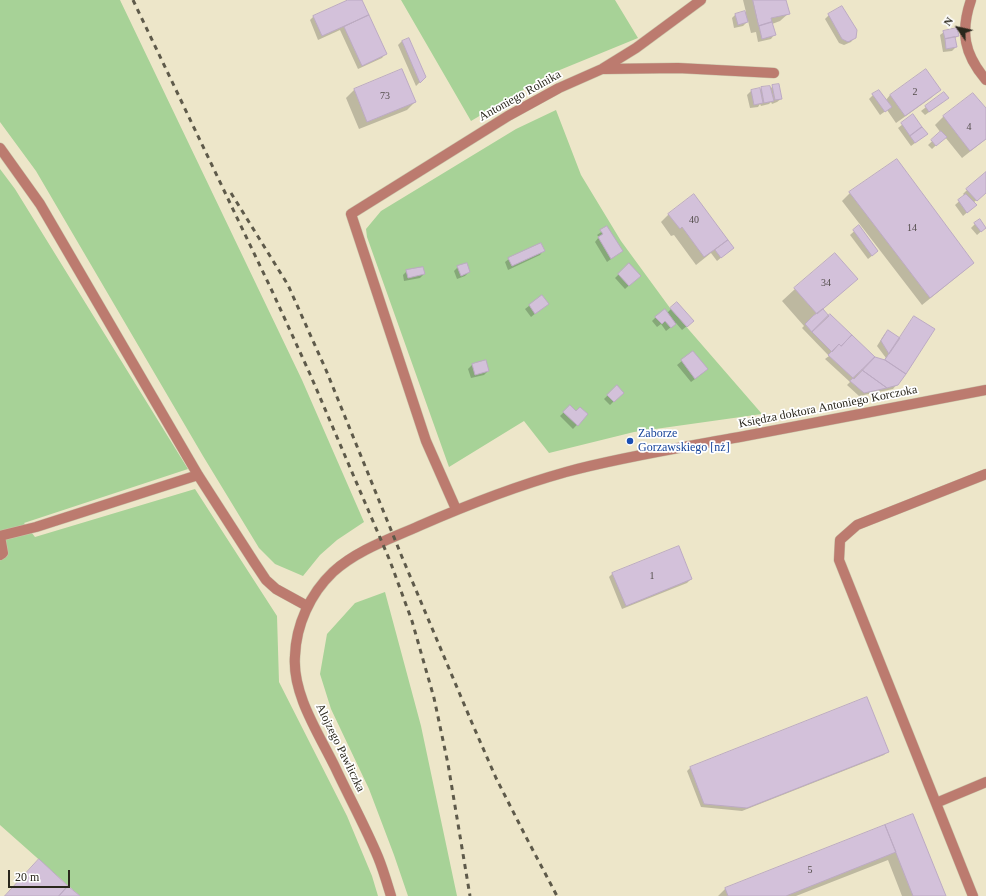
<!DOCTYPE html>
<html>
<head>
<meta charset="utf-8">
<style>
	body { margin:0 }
	#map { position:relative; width:986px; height:896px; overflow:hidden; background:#ede6c9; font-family:Georgia,serif }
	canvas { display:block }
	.north { position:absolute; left:938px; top:8px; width:40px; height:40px; -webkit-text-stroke:3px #fff; paint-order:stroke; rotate:304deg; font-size:11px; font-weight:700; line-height:16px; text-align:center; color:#2a271c }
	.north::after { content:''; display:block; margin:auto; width:14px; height:18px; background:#2a271c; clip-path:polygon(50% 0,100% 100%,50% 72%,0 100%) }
	.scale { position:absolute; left:8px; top:870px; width:62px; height:18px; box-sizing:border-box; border:2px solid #2a271c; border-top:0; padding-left:5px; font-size:12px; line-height:14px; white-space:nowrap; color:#2a271c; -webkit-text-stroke:3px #fff; paint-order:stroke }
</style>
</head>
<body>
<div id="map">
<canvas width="986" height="896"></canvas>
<div class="north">N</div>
<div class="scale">20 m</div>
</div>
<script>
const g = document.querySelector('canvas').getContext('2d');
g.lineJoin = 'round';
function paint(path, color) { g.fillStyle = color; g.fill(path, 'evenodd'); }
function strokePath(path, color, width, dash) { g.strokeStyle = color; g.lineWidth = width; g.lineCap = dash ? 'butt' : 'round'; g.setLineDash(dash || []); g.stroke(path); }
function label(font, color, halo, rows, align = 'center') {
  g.font = font + ' Georgia,serif'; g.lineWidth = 3.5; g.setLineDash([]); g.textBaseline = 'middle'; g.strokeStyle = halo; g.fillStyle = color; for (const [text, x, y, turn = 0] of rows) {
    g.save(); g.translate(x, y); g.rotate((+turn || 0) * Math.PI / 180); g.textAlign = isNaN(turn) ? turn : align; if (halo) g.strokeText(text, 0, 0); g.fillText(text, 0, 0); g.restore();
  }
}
const green = new Path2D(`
	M0,0H120L302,380L364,522L337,540L320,555L303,576L275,564L259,548L203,456L36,171L0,122Z
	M401,0H615L638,38L550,74L471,121Z
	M556,110L581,175L621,241L670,308L762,414L634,432L549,453L524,421L449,467L367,237L366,229L381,211L516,129Z
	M0,169L15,189L188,469L24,523L35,537L195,489L277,616L279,682L347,816L372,876L378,896H80L0,825Z
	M385,592L421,726L457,896H408L394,855L369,789L331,709L320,674L327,634L355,603Z`);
const shadow = new Path2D(`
	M351,0H361L385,54L382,58L358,69L340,30L318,40L310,20L314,16Z
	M743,0H785L789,13L780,21L772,24L774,35L771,39L758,42L756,32L751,33L748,21L743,26L734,28L732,18L736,14L746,12Z
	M829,15L855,37L851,42L844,45L839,43L825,19Z
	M944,32L958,36L954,39L956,47L952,51L943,52L940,35Z
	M402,41L425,77L416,86L398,45Z
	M402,70L415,102L407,110L359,129L346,98L354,90Z
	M773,86L781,99L777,102L772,104L771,102L769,104L761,106L760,104L758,107L750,108L747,95L751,91L759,89V91L762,88L770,89Z
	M939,90L931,98L896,123L887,110L880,115L869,99L873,95L886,100L890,95Z
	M944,93L943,102L925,115L921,111Z
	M973,94L986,110V139L962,158L945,137L932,149L928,145L941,133L935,125L943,117Z
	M913,116L923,137L911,146L898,128Z
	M986,173V192L973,203L971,209L963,216L955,205L965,196L963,194L967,190Z
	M850,193L972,263L964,271L922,305L842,201Z
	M694,196L733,248L717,261L711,253L696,265L674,235L671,236L661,222L669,214Z
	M975,224L985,228L977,235L971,228Z
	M859,227L873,255L868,259L850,235Z
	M607,228L622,251L607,262L595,242L599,237L597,235Z
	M543,251L540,255L508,270L505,262L509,259Z
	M629,264L636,279L625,289L615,278Z
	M458,267L469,272L465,276L457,279L454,271Z
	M407,271L424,274L420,278L404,281L403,275Z
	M856,279L822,310L874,358L884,361L886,358L877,346L884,335L888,331L899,339L914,318L897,384L893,389L859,396L847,385L850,382L825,359L829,356L802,328L804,326L782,301L795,289Z
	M542,296L547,304L531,317L525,309Z
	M677,303L693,321L682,330L676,323L666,331L661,324L657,327L652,321L656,317L667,313Z
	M693,352L703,373L691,382L677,365Z
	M485,361L488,371L484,375L471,378L468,369L472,365Z
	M617,386L623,392L610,405L604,399Z
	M570,406L576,412L587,414L573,429L560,416Z
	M613,573L691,579L687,583L622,609L609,577Z
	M888,751L884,755L742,811L701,807L687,771L690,768Z
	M913,815L945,896H902L888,860L796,896H718L725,889Z`);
const building = new Path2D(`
	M348,0H362L369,15L322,36L313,16Z
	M753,0H786L790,14L771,18L772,22L759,26Z
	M842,6L857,30L856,38L848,42L842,39L828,14Z
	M745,11L748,22L738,25L735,14Z
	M369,15L387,54L362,66L344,27Z
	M772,22L776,35L762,39L759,26Z
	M957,28L959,36L945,39L943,31Z
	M955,37L957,47L946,49L945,39Z
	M409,38L426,77L420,83L402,41Z
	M402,69L416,102L367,122L354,89Z
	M926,69L941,90L905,116L890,95Z
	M779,84L782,99L775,100L772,85Z
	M770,86L774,101L764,103L761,87Z
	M760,88L763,103L754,105L751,90Z
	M879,90L892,107L885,112L872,94Z
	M944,92L949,98L929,112L925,106Z
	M973,93L986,108V139L970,151L943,116Z
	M913,114L922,127L910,136L901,123Z
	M922,127L928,134L915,143L910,136Z
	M941,131L947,137L936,146L931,140Z
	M897,159L974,263L930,298L849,192Z
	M986,172V193L977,201L966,189Z
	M694,194L728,240L704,257L682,227L680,229L668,214Z
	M966,194L977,205L967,213L958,200Z
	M980,219L986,228L981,232L974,223Z
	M859,225L878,251L872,256L853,230Z
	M607,226L623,251L611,259L598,237L603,234L600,230Z
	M728,240L734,248L721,258L715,250Z
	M541,243L545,251L512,266L508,258Z
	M835,253L858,279L817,314L794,288Z
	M467,263L470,272L461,276L457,266Z
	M629,263L641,276L629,286L618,274Z
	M423,267L425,274L408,278L406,270Z
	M542,295L549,304L535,314L529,305Z
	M677,302L694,321L687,327L670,308Z
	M665,309L676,324L671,328L665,321L662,324L655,317Z
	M823,309L829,316L812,332L805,324L813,316Z
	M830,314L852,335L841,346L839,344L832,352L812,332Z
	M914,316L935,329L906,374L885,360Z
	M888,330L900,338L889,354L881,341Z
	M852,335L875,357L854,379L828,355L839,344L841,346Z
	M693,351L708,369L695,379L681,360Z
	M875,357L885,360L906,374L898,385L887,388L862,370Z
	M486,360L489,371L475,375L472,364Z
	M862,370L887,388L864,393L850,381Z
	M617,385L624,393L614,402L607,395Z
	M570,405L576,411L580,407L588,414L578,426L563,412Z
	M679,546L692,579L626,606L612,573Z
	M867,697L889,752L747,808L704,804L690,767Z
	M913,814L946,896H913L885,825Z
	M885,825L896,852L786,896H728L725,888Z
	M39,859L68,886L59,896H5Z
	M68,886L80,896H59Z`);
const minor = new Path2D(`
	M971,0C960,32 964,54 986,80
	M604,69L678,68L774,73
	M0,148L40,204L198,475L254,562L266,580L276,589L307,606
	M456,509L426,441L351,214L508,116L559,88L602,69L636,48L701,0
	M0,536L36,527L198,475
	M0,555L3,553L0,536
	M936,803L986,782
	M391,896C387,883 383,869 378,857C365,826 349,797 335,767C319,734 292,694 295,656C296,625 310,594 333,572C357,550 390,539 419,526C467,505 516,486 566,472C625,456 686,447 745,436C825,420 906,406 986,390
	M973,896L839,560L840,540L857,525L986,474`);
const rail = new Path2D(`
	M133,0L273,293L310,374L390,561L412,621L434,698L448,764L470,896
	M231,193L288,285L326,370L402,557L472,723L496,778L526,837L557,896`);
const markers = [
	[630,441,4,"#1a4fb4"]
];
const numberNames = [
	["2",915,92],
	["73",385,96],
	["4",969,127],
	["40",694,220],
	["14",912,228],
	["34",826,283],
	["1",652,576],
	["5",810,870]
];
const streetNames = [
	["Antoniego Rolnika",520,96,-29],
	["Księdza doktora Antoniego Korczoka",828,407,-11],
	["Alojzego Pawliczka",340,748,64]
];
const transitNames = [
	["Zaborze",638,434],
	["Gorzawskiego [nż]",638,448]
];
paint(green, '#a7d297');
paint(shadow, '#0003');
paint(building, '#d3c1da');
strokePath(building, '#bcaac3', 1);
strokePath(minor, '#cac4aa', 11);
strokePath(minor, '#bc7b6f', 10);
strokePath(rail, '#5e5a4a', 3, [5, 5]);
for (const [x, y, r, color] of markers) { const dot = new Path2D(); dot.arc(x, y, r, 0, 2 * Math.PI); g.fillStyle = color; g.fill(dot); strokePath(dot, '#fff', 1.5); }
label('10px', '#544e4c', null, numberNames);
label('12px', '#2a271c', '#fff', streetNames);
label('12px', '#164399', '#fff', transitNames, 'left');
</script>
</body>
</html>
